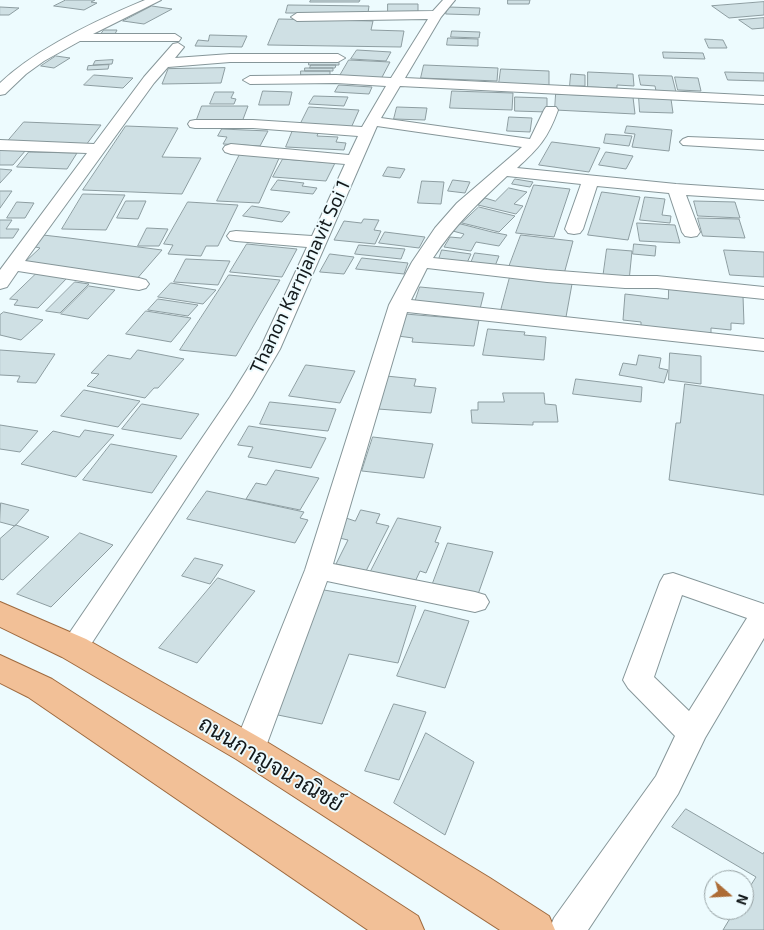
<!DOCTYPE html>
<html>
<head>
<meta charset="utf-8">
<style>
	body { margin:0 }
	#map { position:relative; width:764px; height:930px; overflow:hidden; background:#edfbfe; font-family:"Exo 2",sans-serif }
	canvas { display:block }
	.north { position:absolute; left:704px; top:870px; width:50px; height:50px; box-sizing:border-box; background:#edfbfe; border:1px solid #96a1a3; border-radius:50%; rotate:109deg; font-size:14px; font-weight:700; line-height:20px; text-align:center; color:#13191b }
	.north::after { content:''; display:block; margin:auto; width:18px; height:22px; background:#ad6c36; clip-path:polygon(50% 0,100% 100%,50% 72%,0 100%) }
</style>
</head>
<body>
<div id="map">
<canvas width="764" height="930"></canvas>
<div class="north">N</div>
</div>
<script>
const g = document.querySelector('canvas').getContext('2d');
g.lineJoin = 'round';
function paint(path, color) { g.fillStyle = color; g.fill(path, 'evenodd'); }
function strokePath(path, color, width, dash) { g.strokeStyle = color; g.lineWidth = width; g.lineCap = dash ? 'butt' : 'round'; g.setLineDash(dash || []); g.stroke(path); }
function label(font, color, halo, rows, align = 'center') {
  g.font = font + ' "Exo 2",Sarabun,sans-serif'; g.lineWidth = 4; g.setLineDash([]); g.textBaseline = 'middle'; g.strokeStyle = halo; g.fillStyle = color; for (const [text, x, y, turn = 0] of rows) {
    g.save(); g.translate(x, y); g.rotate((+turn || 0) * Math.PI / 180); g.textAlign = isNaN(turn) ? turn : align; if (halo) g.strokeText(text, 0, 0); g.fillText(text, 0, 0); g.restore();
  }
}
const building = new Path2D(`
	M66,0H95L91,2L97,3L84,10L54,6Z
	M311,0H360L359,2H310Z
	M508,0H530L529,4H508Z
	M764,2V15L729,18L712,6Z
	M388,4H418V14H388Z
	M288,5L369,6L368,13H286Z
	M152,6L172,9L144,24L123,21Z
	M0,7L19,8L9,15H0Z
	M448,7L480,8L479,15L446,14Z
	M764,18V28L752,29L739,20Z
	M279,19L373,21L371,30L404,31L401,47L268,45Z
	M104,30H117L115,34H101Z
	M452,31L480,32L479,38L451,37Z
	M210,35L247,36L242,47L195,46L198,40L208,41Z
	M448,38L478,39V46L447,45Z
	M705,39L723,40L727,48H709Z
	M357,50L391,52L386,61L351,59Z
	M663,52L703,53L705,59L664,58Z
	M56,56L70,58L54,68L41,66Z
	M113,60L112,64L93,65L95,61Z
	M349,60L390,62L380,81L338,79Z
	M309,61H339V65H309Z
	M109,65L108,69L87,70L88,66Z
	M311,65H336L335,68H310Z
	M424,65L498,68L497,81L421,78Z
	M225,68L221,83L162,84L168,69Z
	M305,68H333V71H305Z
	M501,69L549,71V86L499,84Z
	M301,71H330V75H301Z
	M588,72L633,74L634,86L617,85V88L588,87Z
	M725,72L764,73V81L728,80Z
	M571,74L585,75V86H570Z
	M94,75L133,78L123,88L84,85Z
	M639,75L672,76L676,92L656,91L655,86L641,85Z
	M675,77L698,78L701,91L678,90Z
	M339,85L372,87L369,94L335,92Z
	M263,91L292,92L289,105H259Z
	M452,91L513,93L512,110L450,108Z
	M215,92H234L231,98L236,99L234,104H210Z
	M556,94L633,97L635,114L555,110Z
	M314,96L348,97L344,106L309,104Z
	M515,97L547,98V112L515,111Z
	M639,97L671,99L673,113L640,112Z
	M202,106H248L242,122H196Z
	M309,107L359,110L351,128L300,125Z
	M397,107L427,108L425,120L394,119Z
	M509,117L532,118L530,132L507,131Z
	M24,122L101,125L86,145L7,142Z
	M126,126L178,128L162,157L201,158L182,194L83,190Z
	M627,126L672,130L669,151L632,147L635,134L625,133Z
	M222,129L268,131L260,146L223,144L227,137L218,136Z
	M293,130L319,131L317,136L338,137L336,142L346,143L344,150L286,147Z
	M606,134L632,136L629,146L604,143Z
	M552,142L600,148L589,172L539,165Z
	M0,149L26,150L13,165H0Z
	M29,152L77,153L67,169L17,167Z
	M606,152L633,156L626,169L599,165Z
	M240,154L280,156L259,203L217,201Z
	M283,159L335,163L326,181L273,177Z
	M388,167L405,169L400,178L383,176Z
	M0,169L12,170L0,183Z
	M515,179L533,182L530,187L512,184Z
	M278,180L304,183L302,186L317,188L313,194L271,190Z
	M453,180L470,182L465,193L448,191Z
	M422,181L444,182L441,204L418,203Z
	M534,185L570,189L554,237L516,233Z
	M509,188L527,192L514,204L523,206L516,214L478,205L485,198L495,201Z
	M0,191H12L0,208Z
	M602,192L640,197L628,240L588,235Z
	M83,194L125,195L106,230L62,229Z
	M645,197L665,199L662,215L671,216L670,223L640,220Z
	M126,201H146L138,219L117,218Z
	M694,201L735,202L740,218L698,216Z
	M17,202L34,203L25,218H7Z
	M188,202L238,205L218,246H206L201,256L168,254L173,245L164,244Z
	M252,206L290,212L282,222L243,216Z
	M479,207L515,216L499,232L462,223Z
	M698,218L739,219L745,238L703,236Z
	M364,219L379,220L374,230L381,231L375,244L334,240L344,221L361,223Z
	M0,220H12L6,229H19L13,238H0Z
	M457,223L492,232L507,235L499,246L476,242L471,251L444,247L450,237L461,238L464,234L449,230Z
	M637,223L675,225L680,243L640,241Z
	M147,228L168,229L159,246H138Z
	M385,232L425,237L419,248L379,243Z
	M43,235L69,238L162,250L135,281L24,263L40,248L31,246Z
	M521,235L573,241L564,274L509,267Z
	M247,244L297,249L282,277L230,272Z
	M634,244L656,246L655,256L633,254Z
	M359,245L405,249L401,259L355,254Z
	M607,249L632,251L629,281L603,278Z
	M442,250L471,254L466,265L438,262Z
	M724,250L764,252V277L730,275Z
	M475,253L499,256L495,266L471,263Z
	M330,254L354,257L344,274L320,272Z
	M362,258L408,263L404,274L356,269Z
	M186,259L230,261L218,285L174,282Z
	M37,273L68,277L38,308L14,305L18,300L10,299Z
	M229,275L280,280L236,356L180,350Z
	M510,277L572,284L566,317L500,314Z
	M75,282L89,284L60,313L46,311Z
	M171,283L216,290L203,304L158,297Z
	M89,286L115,290L88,319L61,314Z
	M420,287L484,293L480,309L415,302Z
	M669,289L743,296L744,324L731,323V330L711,328V334L641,327V322L623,320L625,294L668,299Z
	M158,299L198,305L188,316L148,310Z
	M146,311L191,318L171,342L126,334Z
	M4,312L43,320L21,340L0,335V315Z
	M405,314L479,320L474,346L412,342L413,338L398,336Z
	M488,329L525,332L524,335L546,337L544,360L483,355Z
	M0,350L55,354L36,383L17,382L20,376L0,375Z
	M138,350L184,359L158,388H154L145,398L87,386L99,374L91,373L108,355L130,359Z
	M670,353L701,356V384L669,380Z
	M639,355L661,358L659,368L668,370L664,383L619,375L623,363L636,365Z
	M306,365L355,371L340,403L289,396Z
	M386,376L416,379L414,386L436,388L431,413L378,409Z
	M576,379L642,387L641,402L573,394Z
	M685,384L764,395V495L669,480L676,423H680Z
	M84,390L140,401L118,427L61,416Z
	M503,393H544L545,404L556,405L558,422H533V425L472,423L471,410H478V402H504Z
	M270,402L336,409L328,431L260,424Z
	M142,404L199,414L181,439L122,429Z
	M0,425L38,431L20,452L0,449Z
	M249,426L326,438L311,468L248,457L253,447L238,445Z
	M85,430L114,435L76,477L21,464L53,431L79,437Z
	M373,437L433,444L424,478L362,471Z
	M111,444L177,456L152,493L83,480Z
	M276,470L319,478L300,510L246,499L256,483L266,485Z
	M207,491L304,512L300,518L308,520L295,543L187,519Z
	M1,503L29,510L15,526L0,522Z
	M361,510L380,514L376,523L389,526L366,571L336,564L348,540L335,537L346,518L355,521Z
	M398,518L441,527L435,542L439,543L426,573L420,571L414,584L370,573Z
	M16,525L49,537L3,580L0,579V539Z
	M80,533L113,545L51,607L17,594Z
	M448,543L493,552L476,600L430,591Z
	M195,558L223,565L210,584L182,576Z
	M218,578L255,591L197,663L159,648Z
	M324,590L416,606L398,663L349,654L322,724L273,714Z
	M425,610L469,621L445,688L397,676Z
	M394,704L426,712L399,780L365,771Z
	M426,733L474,762L445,835L394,803Z
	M686,809L763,854L764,852V930H723L735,910H744V896L756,877L672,827Z`);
const street = new Path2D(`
	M145,0H161L93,34H175L181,38L179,41H80L44,61L26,74L5,94L0,95V83C37,48 97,20 145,0Z
	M443,0H455L441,17L405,78L764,96V104L400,86L381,118L530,139L544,110L546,107H556L558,110C548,138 539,148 517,168L676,184L764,190V200L686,195L700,232L697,236L691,237L685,236L682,232L669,193L597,186L583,229L580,233L574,234L568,233L565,229L581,184L507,176C479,202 454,226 433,258L547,270L625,276H657L764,287V299L657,288H625L547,282L427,268L411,300L764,339V351L407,312L333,564L475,592L485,595L489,602L485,609L475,612L327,581L265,749L260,758L249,762L238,758L233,749L305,570L389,305L412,262L435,228L457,203L522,147L377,126L280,349L252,397L84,655L74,659L64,655L60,648L64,641L230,397L260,349L307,247L236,241L230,240L227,236L230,232L236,231L312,236L345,164L231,154L225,152L223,149L225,146L231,144L349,155L358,136L253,128H195L190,127L188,124L190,121L195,120H253L362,127L386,86L336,83L250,84L243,80L250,76L336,75L391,78L428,19L297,21L291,17L297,13L433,11Z
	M178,43L184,47L175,58L230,54H338L345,58L338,62H230L168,67L154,83L25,261L139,278L146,280L149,284L146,288L139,290L18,271L7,287L0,289V270L87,153L0,150V140L94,144L144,77L173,44Z
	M688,137L764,140V150L683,145L680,142L683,139Z
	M673,573L764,604V638L705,738L678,794L588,930H549L554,918L656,776L675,736L628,688L623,680L660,582L664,575ZM682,595L747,618L689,711L654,677Z`);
const primary = new Path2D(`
	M0,602L86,639L262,739L490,878L549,916L555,930H500L236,759L62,657L0,627Z
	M0,655L52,679L418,916L424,930H368L28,697L0,683Z`);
const streetNames = [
	["Thanon Karnjanavit Soi 1",300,277,-65]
];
const nearStreetnames = [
	["ถนนกาญจนวณิชย์",271,764,31]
];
paint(building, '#cfe0e4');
strokePath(building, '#8d9da1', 1);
strokePath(street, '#869699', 2);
strokePath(primary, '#9f6a3f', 2);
paint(street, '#fff');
paint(primary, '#f2c097');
label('19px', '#13191b', '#edfbfe', streetNames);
label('22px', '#13191b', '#edfbfe', nearStreetnames);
</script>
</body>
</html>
